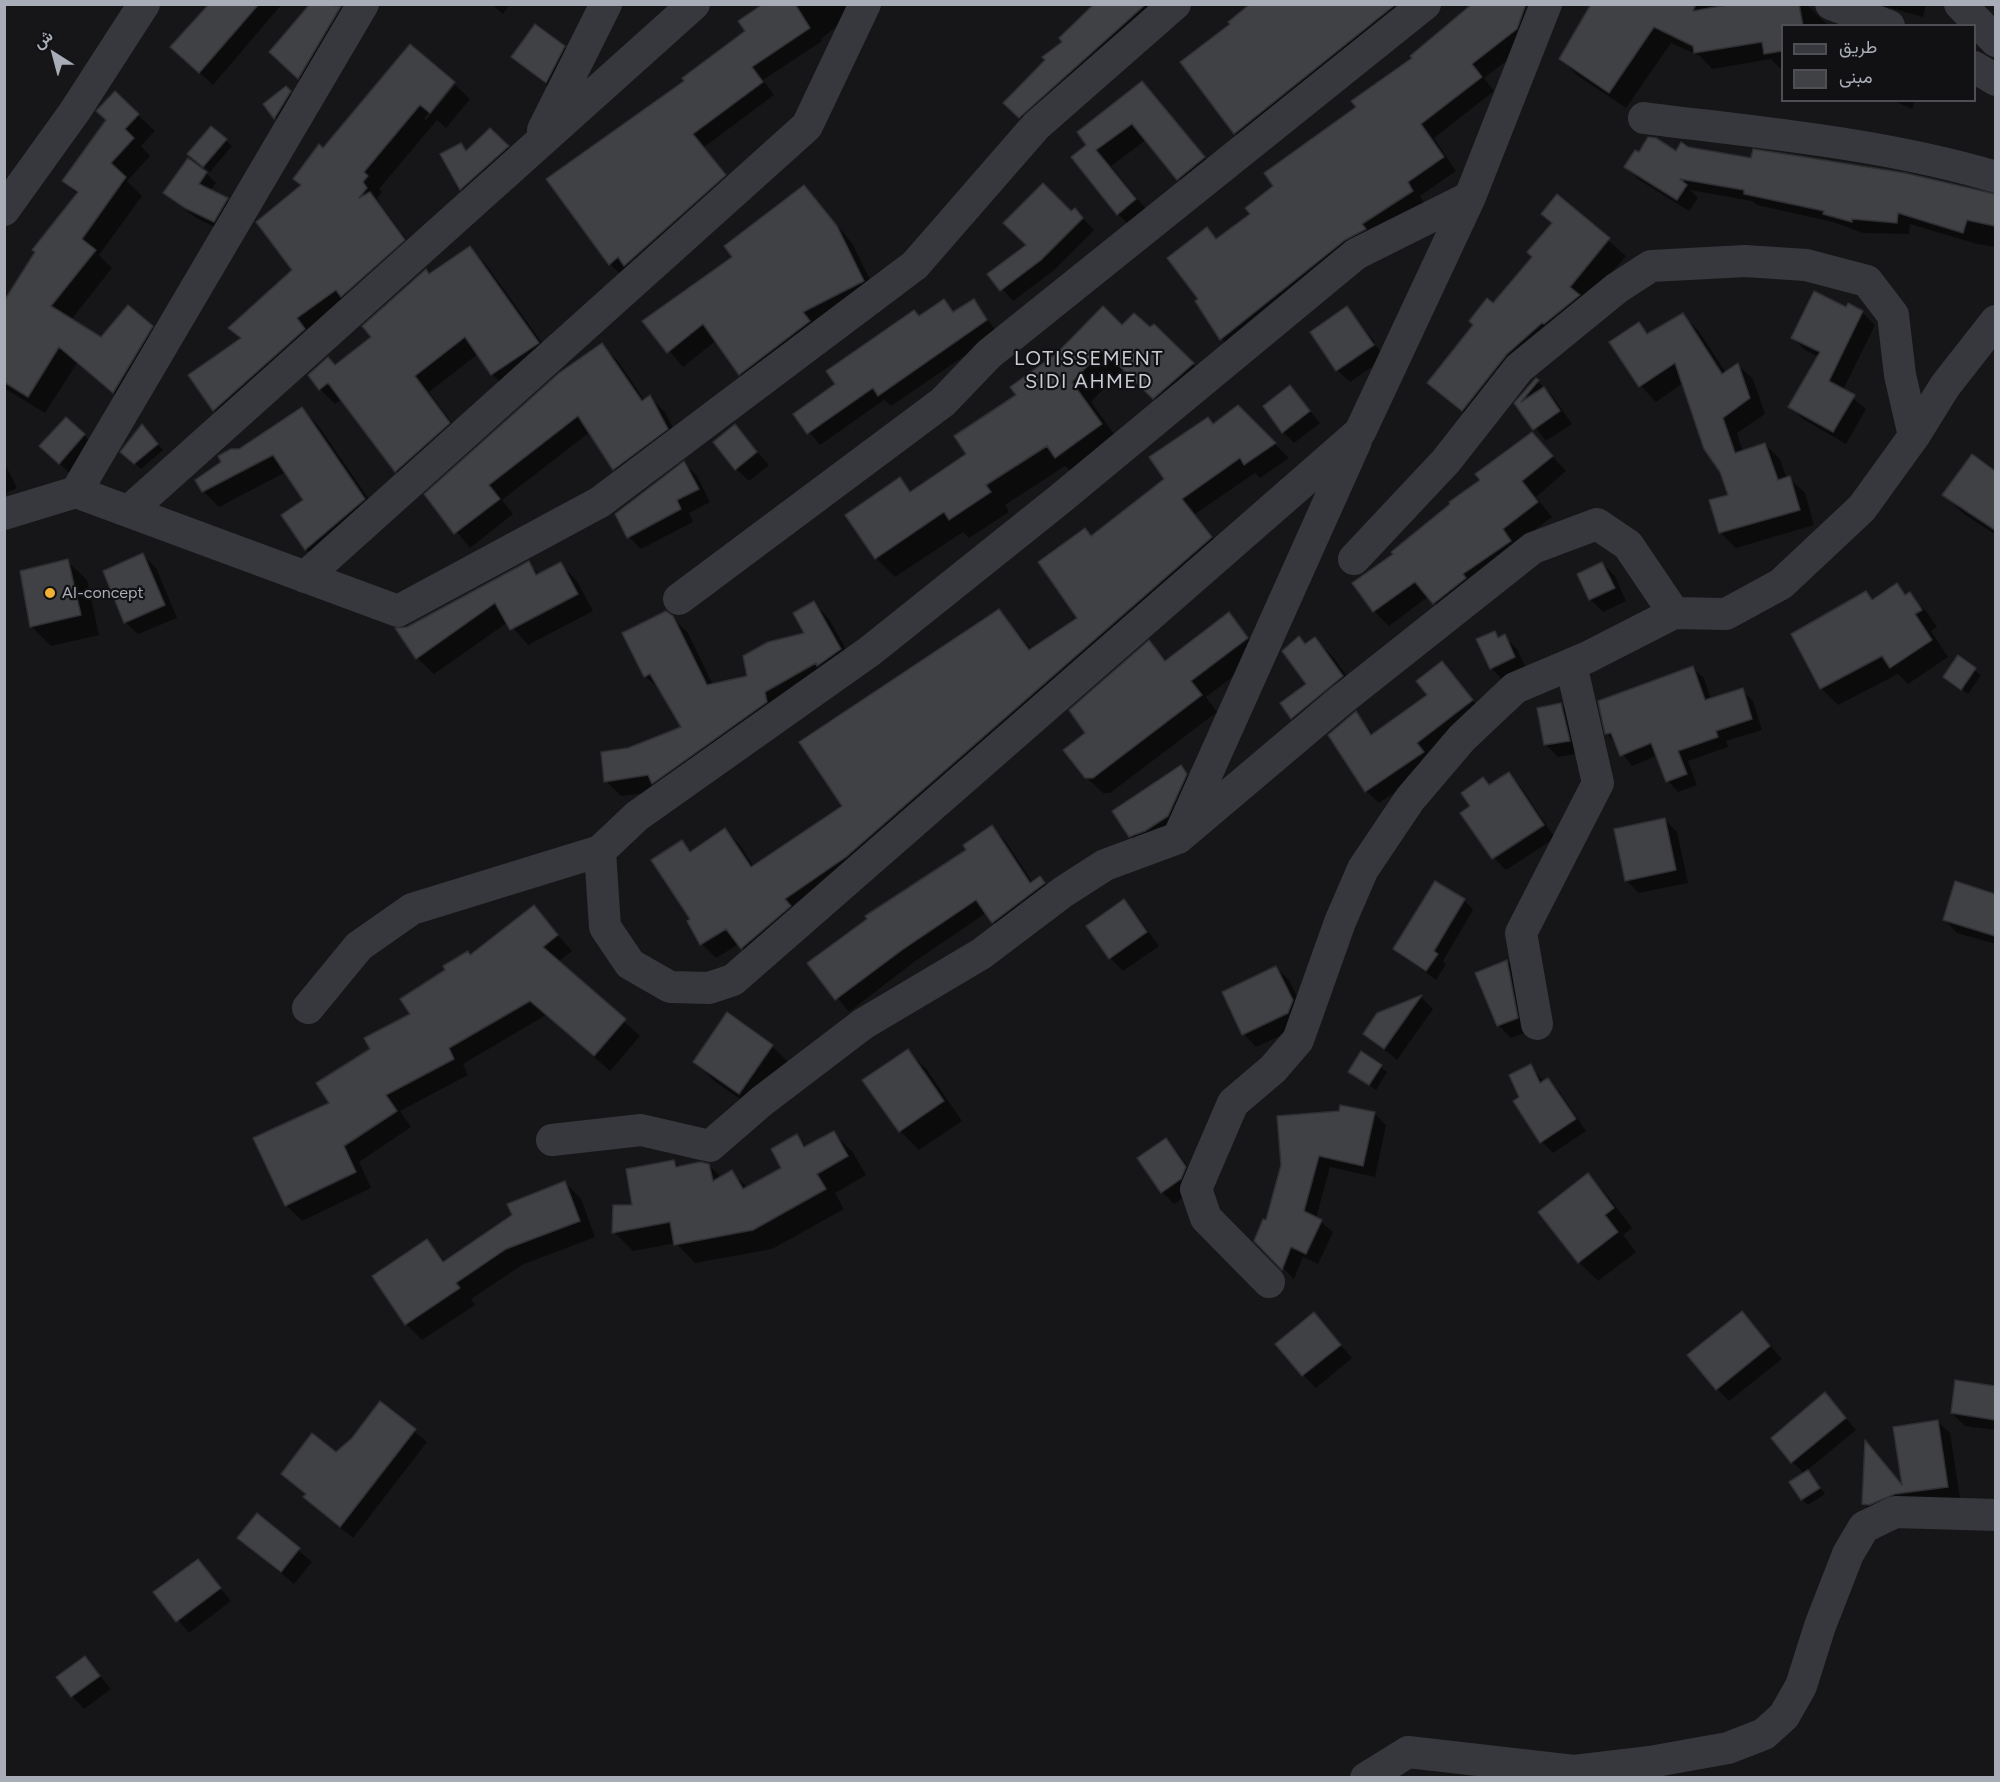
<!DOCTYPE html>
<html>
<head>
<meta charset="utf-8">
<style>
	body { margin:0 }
	#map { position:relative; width:2000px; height:1782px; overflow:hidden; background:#161618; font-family:Figtree,Vazirmatn,sans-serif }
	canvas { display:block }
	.frame { position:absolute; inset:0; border:6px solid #a8adb8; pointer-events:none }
	.legend { position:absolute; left:1781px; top:24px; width:195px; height:78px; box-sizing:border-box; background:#111113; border:2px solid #4d4f55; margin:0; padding:8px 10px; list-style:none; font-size:18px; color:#a8adb8 }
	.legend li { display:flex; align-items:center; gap:12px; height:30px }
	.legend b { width:30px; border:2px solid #4d4f55 }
	.north { position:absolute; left:24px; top:24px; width:60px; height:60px; -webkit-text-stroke:4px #111113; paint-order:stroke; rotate:324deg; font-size:16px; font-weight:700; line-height:24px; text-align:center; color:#a8adb8 }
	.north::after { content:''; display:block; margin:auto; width:21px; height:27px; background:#a8adb8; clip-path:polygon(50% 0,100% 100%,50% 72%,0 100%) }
</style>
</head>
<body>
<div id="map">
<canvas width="2000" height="1782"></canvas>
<div class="frame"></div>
<ul class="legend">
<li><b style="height:8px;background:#37383d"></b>طريق</li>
<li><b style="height:16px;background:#404145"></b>مبنى</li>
</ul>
<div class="north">ش</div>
</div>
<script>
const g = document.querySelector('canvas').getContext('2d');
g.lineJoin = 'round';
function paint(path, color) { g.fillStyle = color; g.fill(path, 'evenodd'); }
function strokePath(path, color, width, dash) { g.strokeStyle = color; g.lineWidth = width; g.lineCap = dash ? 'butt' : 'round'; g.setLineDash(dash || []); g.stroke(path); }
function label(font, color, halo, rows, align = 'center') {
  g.font = font + ' Figtree,sans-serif'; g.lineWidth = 4.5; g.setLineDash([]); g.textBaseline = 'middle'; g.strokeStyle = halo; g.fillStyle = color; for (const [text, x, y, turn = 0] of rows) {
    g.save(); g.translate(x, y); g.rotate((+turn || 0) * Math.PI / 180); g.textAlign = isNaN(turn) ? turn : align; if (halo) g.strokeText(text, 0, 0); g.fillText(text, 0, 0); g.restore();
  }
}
const shadow = new Path2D(`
	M211,4H282L213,85L185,59Z
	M311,4H361L311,89L283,64Z
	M491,4H510L503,14Z
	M766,4H864L821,39L822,41L763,80L774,95L704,147L738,188L622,276L610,264L687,81L747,31Z
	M1097,4H1183L1036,133L1005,103Z
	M1253,4H1431L1251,149L1235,133L1182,63Z
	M1474,4H1548L1530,43L1484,78L1494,91L1434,138L1456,171L1420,196L1425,204L1235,353L1222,339L1197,301L1200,299L1207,229L1218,239L1252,215L1275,186Z
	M1592,4H1720L1718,8L1742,4H1806L1829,26H1782V70L1771,59L1712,69L1700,56L1671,43L1626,108L1578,76L1561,59Z
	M1877,4H1926L1923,17Z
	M564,47L577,60L559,95L513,57Z
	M453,83L424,118L426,120L455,85L470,99L446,128L437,120L379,189L382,192L377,198L381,205L419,256L230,426L214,410L190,375L242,340L231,328L294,270L303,186L323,150Z
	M1142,83L1219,174L1193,195L1146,140L1111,166L1151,215L1133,229L1118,214L1088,145Z
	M286,88L296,98L281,124L265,104Z
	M1892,100H1915L1912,109Z
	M138,115L155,131L141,146L150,156L127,181L142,196L99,255L112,268L71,320L102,339L152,327L169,344L131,408L77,363L45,413L4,388V304L78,195L64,181Z
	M211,128L232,146L210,172L195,159Z
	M490,130L520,160L474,201L461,189V145L468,152Z
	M1688,148L1996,195V247L1977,244L1910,224L1909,234L1863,233L1833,222L1757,205L1752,201L1690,190L1698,198L1689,211L1638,179L1626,167L1639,154L1676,153Z
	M206,173L216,183L210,191L227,199L237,209L224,231L196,218L165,193Z
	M804,187L852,243L878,296L755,389L740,374L717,340L683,367L644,321L734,257Z
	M1558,196L1626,256L1480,427L1429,383L1534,258L1553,223Z
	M1075,210L1094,230L1053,271L1013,301L990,275Z
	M469,248L485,263L553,358L507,389L492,374L478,354L429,392L464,439L411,487L396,471L342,399L335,404L320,389L336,367L373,338L430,275Z
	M944,301L956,313L973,301L998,333L891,406L884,400L820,445L795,414L838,385Z
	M1347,308L1375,342L1337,368Z
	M1847,309L1862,312L1875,325L1843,390L1866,409L1846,444L1803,419L1790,407L1819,357L1805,350L1793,338Z
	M1682,315L1698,330L1726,373L1738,365L1753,379L1765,414L1737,433L1743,452L1765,444L1780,459L1787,479L1789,478L1805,493L1814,525L1736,548L1720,532L1730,496L1683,383L1656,402L1641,386L1611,343L1639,323L1650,335Z
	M1154,326L1212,383L1173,417L1123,369L1091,402L1121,444L1076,476L1065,466L1005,505L1009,512L969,538L963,532L895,577L876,558L900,479L912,492L968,455L1122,327L1150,329Z
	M602,345L617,360L645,401L650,397L665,412L681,444L628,484L614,469L590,432L502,500L513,514L470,548L426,495Z
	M1376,345L1385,358L1350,382L1338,371Z
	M1536,380L1551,394L1572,424L1546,441L1516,403Z
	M1290,387L1320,423L1294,443L1283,432L1265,406Z
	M1237,407L1289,458L1260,478L1255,473L1195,514L1225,552L756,962L739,944L716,958L702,944L692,920L682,842L692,852L725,830L739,844L754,867L844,806L999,611L1032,650L1079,618L1092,537L1166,480L1208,419L1214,425Z
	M302,409L317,424L380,515L321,565L306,549L305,500L286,472L219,507L203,491L223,462Z
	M735,426L769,465L749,481L736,469Z
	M148,432L163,450L141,469L128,458Z
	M1532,434L1566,471L1536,497L1552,517L1516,544L1449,618L1429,596L1389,626L1374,611L1395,554Z
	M84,435L97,448L73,476L54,459Z
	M1972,456L1996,473V535L1964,514L1944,495Z
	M4,462L17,488L4,494Z
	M684,463L697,476L710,502L689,513L693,522L641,549L629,537Z
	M143,555L156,568L177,618L138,634L125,622Z
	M67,561L87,580L99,635L51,646L31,626Z
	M528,563L540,575L560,564L577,581L593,611L528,645L508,622L434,674L417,658L407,628Z
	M1602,563L1615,576L1626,601L1603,612L1590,599Z
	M1896,585L1926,611L1937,627L1931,631L1948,657L1908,684L1898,674L1838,705L1821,688L1866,593L1873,600Z
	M814,603L829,619L855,665L661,791L621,796L606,781L629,750L683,727L661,691L645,676L672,617L688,633L713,685L749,677L806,634Z
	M1228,614L1263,654L1206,697L1217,712L1110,793H1103L1086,777L1087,734L1149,642L1167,660Z
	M1494,632L1500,638L1504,636L1517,649L1527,670L1504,681L1491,668Z
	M1315,639L1334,658L1361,696L1311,737L1292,718L1308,684Z
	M1958,657L1981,675L1968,694L1945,677Z
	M1442,663L1484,714L1436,765L1379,803L1366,791L1356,713L1374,735L1429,695Z
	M1693,668L1704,678L1711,700L1742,690L1753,701L1762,730L1726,741L1728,747L1688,761L1697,785L1678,792L1668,781L1658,755L1632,766L1607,733Z
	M1561,705L1574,718L1582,753L1558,757L1545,744Z
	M1181,767L1193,780L1181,828L1143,849L1130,836Z
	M1509,774L1521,787L1555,838L1506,870L1494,858L1472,806Z
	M1664,819L1677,832L1688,883L1639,893L1626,880Z
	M992,827L1004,839L1033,883L1040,878L1052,890L1005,935L986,913L914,962L849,1012L810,963L968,851Z
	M1956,883L1996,895V944L1957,933L1945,920Z
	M1464,900L1473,910L1443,961L1446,964L1436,980L1395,949Z
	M1124,901L1136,914L1159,946L1123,971L1110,958Z
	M534,907L572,951L558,962L640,1036L610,1071L546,1015L463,1064L468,1075L400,1111L411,1127L359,1162L371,1188L302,1221L286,1205L331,1103L372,1049L412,1015L447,970L471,956Z
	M1507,961L1520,974L1530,1031L1511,1038L1498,1025Z
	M1276,968L1289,980L1305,1014L1301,1026L1256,1047L1244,1034L1224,992Z
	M1421,997L1433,1009L1397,1060L1365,1034L1378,1015Z
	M772,1046L791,1065L759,1112L714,1081L695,1061Z
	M908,1051L927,1070L962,1121L919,1150L900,1131Z
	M1362,1053L1387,1072L1376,1090L1350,1072Z
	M1531,1066L1544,1082L1548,1080L1559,1091L1586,1131L1553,1153L1542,1142L1521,1097Z
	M1340,1113H1374L1386,1125L1375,1177L1330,1167L1316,1218L1333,1232L1318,1264L1303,1257L1294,1279L1256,1241L1273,1200Z
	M833,1133L852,1151L866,1175L835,1193L844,1209L772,1249L695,1263L676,1243L633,1251L614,1232L674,1161L680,1167L709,1165L722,1178L731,1172L748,1188L783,1168L797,1136L807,1147Z
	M1166,1140L1178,1153L1198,1181L1193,1191L1174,1204L1162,1192Z
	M1588,1175L1607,1195L1632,1228L1623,1235L1636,1252L1598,1281L1579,1262Z
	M565,1183L581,1199L595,1237L522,1265L471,1299L475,1305L422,1340L406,1324L374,1277L427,1241L446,1262Z
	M1742,1313L1782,1359L1729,1401L1717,1389Z
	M1314,1314L1352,1358L1316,1388L1303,1375Z
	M1957,1382L1996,1388V1430L1965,1426L1952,1413Z
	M1825,1394L1856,1430L1806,1471L1825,1494L1808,1505L1802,1499L1805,1474L1792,1462Z
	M380,1403L427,1442L353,1538L317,1509L305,1497L307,1495L283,1474L336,1454L353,1439Z
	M1937,1421L1950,1433L1960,1498L1876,1516L1864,1504L1866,1444L1904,1487Z
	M257,1515L312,1562L294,1584L239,1538Z
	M198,1560L231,1601L189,1633L156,1593Z
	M85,1658L111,1689L84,1709L72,1696Z`);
const building = new Path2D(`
	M209,4H259L199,73L170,47Z
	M310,4L341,6L298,79L269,52Z
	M763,4H795L810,28L752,67L763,82L693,134L726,175L624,266L618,257L609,265L546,179L684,81L682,78L745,31L738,21Z
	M1094,4H1146L1019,118L1003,103L1045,60L1042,57L1062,42L1059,38Z
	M1250,4H1396L1234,134L1180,62L1230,24L1228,22Z
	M1472,4H1526L1517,29L1472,64L1482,77L1421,124L1444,157L1408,182L1413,191L1362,224L1366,229L1345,240L1220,340L1195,301L1198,299L1167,258L1207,227L1216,239L1250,214L1245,208L1273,186L1264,173L1356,107L1351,101L1412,58L1410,56Z
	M1591,4H1696L1693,11L1732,4H1799L1803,26H1782V51L1764,54L1762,42L1694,53L1693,46L1654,27L1609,93L1559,59Z
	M535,24L565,46L546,83L511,57Z
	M410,44L455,82L430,113L420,105L364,172L368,176L363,182L367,188L359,198L370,192L405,240L341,297L336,290L297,318L305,329L213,411L188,375L241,338L228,328L292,270L256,222L301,185L293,179L319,144L323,148Z
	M1142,81L1205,157L1177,180L1132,124L1096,150L1136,199L1117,215L1071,157L1086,145L1077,132Z
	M286,86L291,91L274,119L263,104Z
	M115,91L139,114L125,129L134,138L111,163L126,177L82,239L96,250L51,306L101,337L128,305L153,326L113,393L59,347L28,397L4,382V301L35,252L32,250L78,192L62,181L106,120L96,111Z
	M211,126L227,139L203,167L187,154Z
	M490,128L509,146L460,190L440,154L461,143L466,151Z
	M1648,137L1656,138L1676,151L1681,142L1688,147L1751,158L1753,149L1792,155L1905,173L1995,194V226L1967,220L1963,233L1898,213L1897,223L1852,219V222L1823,214L1824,211L1744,194V190L1680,179L1687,185L1677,200L1624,167L1635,150L1639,152Z
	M188,158L207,172L199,184L228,198L214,222L185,208L163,193Z
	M1043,183L1071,211L1075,208L1083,218L1041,260L1000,291L987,274L1026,245L1003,223Z
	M804,185L837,226L864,281L803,312L810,321L739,375L703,324L667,353L642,321L732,257L724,246Z
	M1557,194L1610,238L1570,287L1580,295L1544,324L1542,323L1507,354L1462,411L1427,383L1473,325L1469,321L1487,298L1493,303L1532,257L1527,252L1552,223L1541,214Z
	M470,246L539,343L491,375L465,337L415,376L450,423L395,472L328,383L319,390L308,375L328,357L335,365L371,337L362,326L426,269L429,274Z
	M1814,291L1846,307L1848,303L1863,311L1829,381L1855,395L1833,432L1788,407L1820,352L1791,338Z
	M944,299L953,312L974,299L987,320L878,396L873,388L807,434L793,414L835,384L826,371L914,310L919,316Z
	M1103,306L1122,325L1134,313L1150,327L1154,324L1194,363L1153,399L1103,350L1072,382L1102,424L1055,458L1047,446L986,485L991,492L949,520L944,512L875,559L845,515L900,477L910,492L966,454L954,436L1016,395L1010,387L1057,353Z
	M1347,306L1374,345L1336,371L1310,332Z
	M1683,313L1722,374L1738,363L1750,398L1723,418L1735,453L1765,443L1778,480L1790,476L1800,510L1719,533L1709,500L1728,495L1720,472L1704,449L1675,363L1639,387L1609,342L1639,322L1647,334Z
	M602,343L642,401L650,395L668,429L613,470L578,416L489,485L500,499L454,534L424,494L559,373Z
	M1536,378L1539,380L1521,402L1544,387L1560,411L1533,430L1514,403Z
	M1290,385L1310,411L1282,433L1263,406Z
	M1238,405L1276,443L1244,465L1240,458L1182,499L1212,537L846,857L785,899L791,906L743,947L741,949L726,929L700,945L687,921L690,919L651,860L682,840L690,852L725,828L751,867L842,806L799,742L999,609L1029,650L1077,618L1038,562L1085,528L1091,536L1164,479L1149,457L1208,417L1213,424Z
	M302,407L365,499L305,550L281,515L303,500L273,455L202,492L195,480L221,462L218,456L231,449H239Z
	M66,417L85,434L59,464L39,446Z
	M142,424L158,444L134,464L120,452Z
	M735,424L757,452L735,470L713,442Z
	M1532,432L1553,456L1522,481L1538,502L1503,529L1511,541L1463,574L1466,578L1433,604L1415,582L1373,612L1352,583L1393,554L1391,552L1450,504L1449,502L1480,480L1475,474Z
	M1972,454L1995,471V530L1942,495Z
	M684,461L699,489L677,500L681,509L627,538L615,514Z
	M143,553L165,605L124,623L103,571Z
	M68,559L81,615L30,627L20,571Z
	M529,561L536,575L561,562L578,594L510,630L495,603L416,659L395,628L407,627Z
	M1602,562L1615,588L1589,600L1577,574Z
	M1897,583L1905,595L1910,592L1922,610L1915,614L1932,640L1890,668L1882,656L1820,689L1791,634L1866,591L1872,600Z
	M814,601L841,649L817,666L816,663L765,692L767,702L652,784L648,775L604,782L601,752L628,748L681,727L650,674L644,677L622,633L666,611L673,616L707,685L747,676L743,656L768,642L804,633L793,613Z
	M1229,612L1248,638L1191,681L1202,695L1093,778H1085L1063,750L1085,733L1069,710L1149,640L1165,661Z
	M1495,631L1498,638L1505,634L1515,657L1490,669L1476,639Z
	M1299,636L1305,644L1315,637L1343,676L1291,719L1280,703L1306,684L1282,651Z
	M1958,655L1976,668L1961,690L1943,677Z
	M1442,661L1473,700L1417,743L1424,752L1365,792L1328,735L1356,711L1371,735L1427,695L1416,681Z
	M1693,666L1705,700L1743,688L1752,719L1716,731L1718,737L1678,751L1687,774L1666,782L1651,743L1620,756L1611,733L1605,734L1598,701Z
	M1561,703L1570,741L1544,745L1537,708Z
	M1181,765L1187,774L1168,816L1145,831L1129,837L1112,811Z
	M1509,772L1544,825L1492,859L1460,813L1470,806L1461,793L1483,777L1489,785Z
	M1665,818L1676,870L1625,881L1614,829Z
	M992,825L1030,883L1040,876L1045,883L992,923L976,900L902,950L835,1000L807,963L867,919L865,916L966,850L963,845Z
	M1435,881L1465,899L1434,951L1438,954L1426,971L1393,949Z
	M1955,881L1995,894V936L1943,920Z
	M1124,899L1147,932L1109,959L1086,926Z
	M534,905L558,935L543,947L626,1019L594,1056L530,1001L449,1048L454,1059L386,1095L397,1111L344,1146L356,1172L285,1206L253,1138L329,1103L316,1083L370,1049L364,1038L410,1014L400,999L445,970L443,966L468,951L470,955Z
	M1507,960L1518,1018L1497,1026L1475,973Z
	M1276,966L1293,1000L1288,1013L1242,1035L1222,992Z
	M1422,995L1384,1049L1363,1034L1377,1013Z
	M727,1012L773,1045L739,1094L693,1062Z
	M908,1049L944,1101L899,1132L862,1080Z
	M1361,1051L1382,1065L1369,1085L1348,1072Z
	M1531,1064L1540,1083L1548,1078L1576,1119L1540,1143L1513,1101L1519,1097L1509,1075Z
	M1340,1105L1375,1112L1363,1166L1319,1156L1304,1211L1322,1220L1306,1254L1291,1247L1282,1270L1254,1241L1263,1219L1266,1220L1281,1165L1277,1116L1339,1111Z
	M834,1131L848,1156L817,1174L826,1189L753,1230L674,1245L670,1222L612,1233L613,1205H632L626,1169L674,1160L676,1167L700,1162L709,1164L713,1181L732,1170L743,1189L781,1168L771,1149L797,1134L804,1147Z
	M1166,1138L1186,1167L1181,1179L1161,1193L1137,1158Z
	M1588,1173L1614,1208L1605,1215L1618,1232L1578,1263L1538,1212Z
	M565,1181L580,1221L506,1249L456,1283L460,1288L405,1325L372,1276L427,1239L443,1262L512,1215L507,1204Z
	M1742,1311L1770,1346L1716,1390L1687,1355Z
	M1314,1312L1341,1345L1302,1376L1275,1344Z
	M1955,1380L1995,1386V1420L1951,1413Z
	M1825,1392L1846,1418L1791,1463L1771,1438Z
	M380,1401L416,1429L340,1527L303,1497L306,1494L281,1474L312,1433L336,1452L352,1438Z
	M1938,1420L1948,1487L1895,1494L1869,1505L1862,1504L1865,1440L1902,1485L1893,1427Z
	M1808,1470L1820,1488L1801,1500L1789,1482Z
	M257,1513L300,1548L281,1572L237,1538Z
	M198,1559L221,1588L176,1622L153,1592Z
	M85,1656L100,1676L71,1697L56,1677Z`);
const minor = new Path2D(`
	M1831,4L1889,26
	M1960,4L1996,41
	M1974,67L1996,80
	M1644,118C1762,133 1881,143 1996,177
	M543,130L606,4
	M1470,197L1356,254L1060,499L870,651L637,816L600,851L605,927L630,964L670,987L709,988L733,980L1360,432L1470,197L1546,4
	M4,210L75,111L144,4
	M76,492L363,4
	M129,511L694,4
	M4,514L76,492L398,611L600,502L915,265L1036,126L1175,4
	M1354,559L1446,461L1519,368L1617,288L1651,266L1745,261L1806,265L1867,281L1893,315L1900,375L1914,436
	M305,577L807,126L865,4
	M679,599L943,402L989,354L1425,4
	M1674,613L1726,614L1781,584L1862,508L1914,436L1945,386L1996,321
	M1178,838L1340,701L1533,548L1597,524L1628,545L1674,613L1588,657L1515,688L1462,738L1410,799L1363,869L1340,922L1298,1040L1273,1069L1233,1103L1196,1189L1206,1218L1269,1282
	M308,1008L359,946L412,909L600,851
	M1537,1024L1521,933L1598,783L1571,664
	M552,1140L641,1130L710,1146L762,1101L863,1024L981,954L1063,892L1105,865L1178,838L1356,441
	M1366,1778L1408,1752L1574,1771L1650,1762L1728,1748L1764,1734L1784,1716L1801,1686L1820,1626L1848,1554L1864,1527L1895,1512L1996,1515`);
const markers = [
	[50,593,6,"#f2b134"]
];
const poiNames = [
	["AI-concept",62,593]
];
const quarterNames = [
	["LOTISSEMENT",1089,359],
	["SIDI AHMED",1089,382]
];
paint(shadow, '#0007');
paint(building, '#404145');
strokePath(building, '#303034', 1.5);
strokePath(minor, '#37383d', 32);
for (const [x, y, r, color] of markers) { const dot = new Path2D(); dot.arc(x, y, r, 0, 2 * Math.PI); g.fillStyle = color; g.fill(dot); strokePath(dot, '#111113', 2); }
label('16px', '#a8adb8', '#111113', poiNames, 'left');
g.letterSpacing = '1.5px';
label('20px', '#c9ccd4', '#111113', quarterNames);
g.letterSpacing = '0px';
</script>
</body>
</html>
